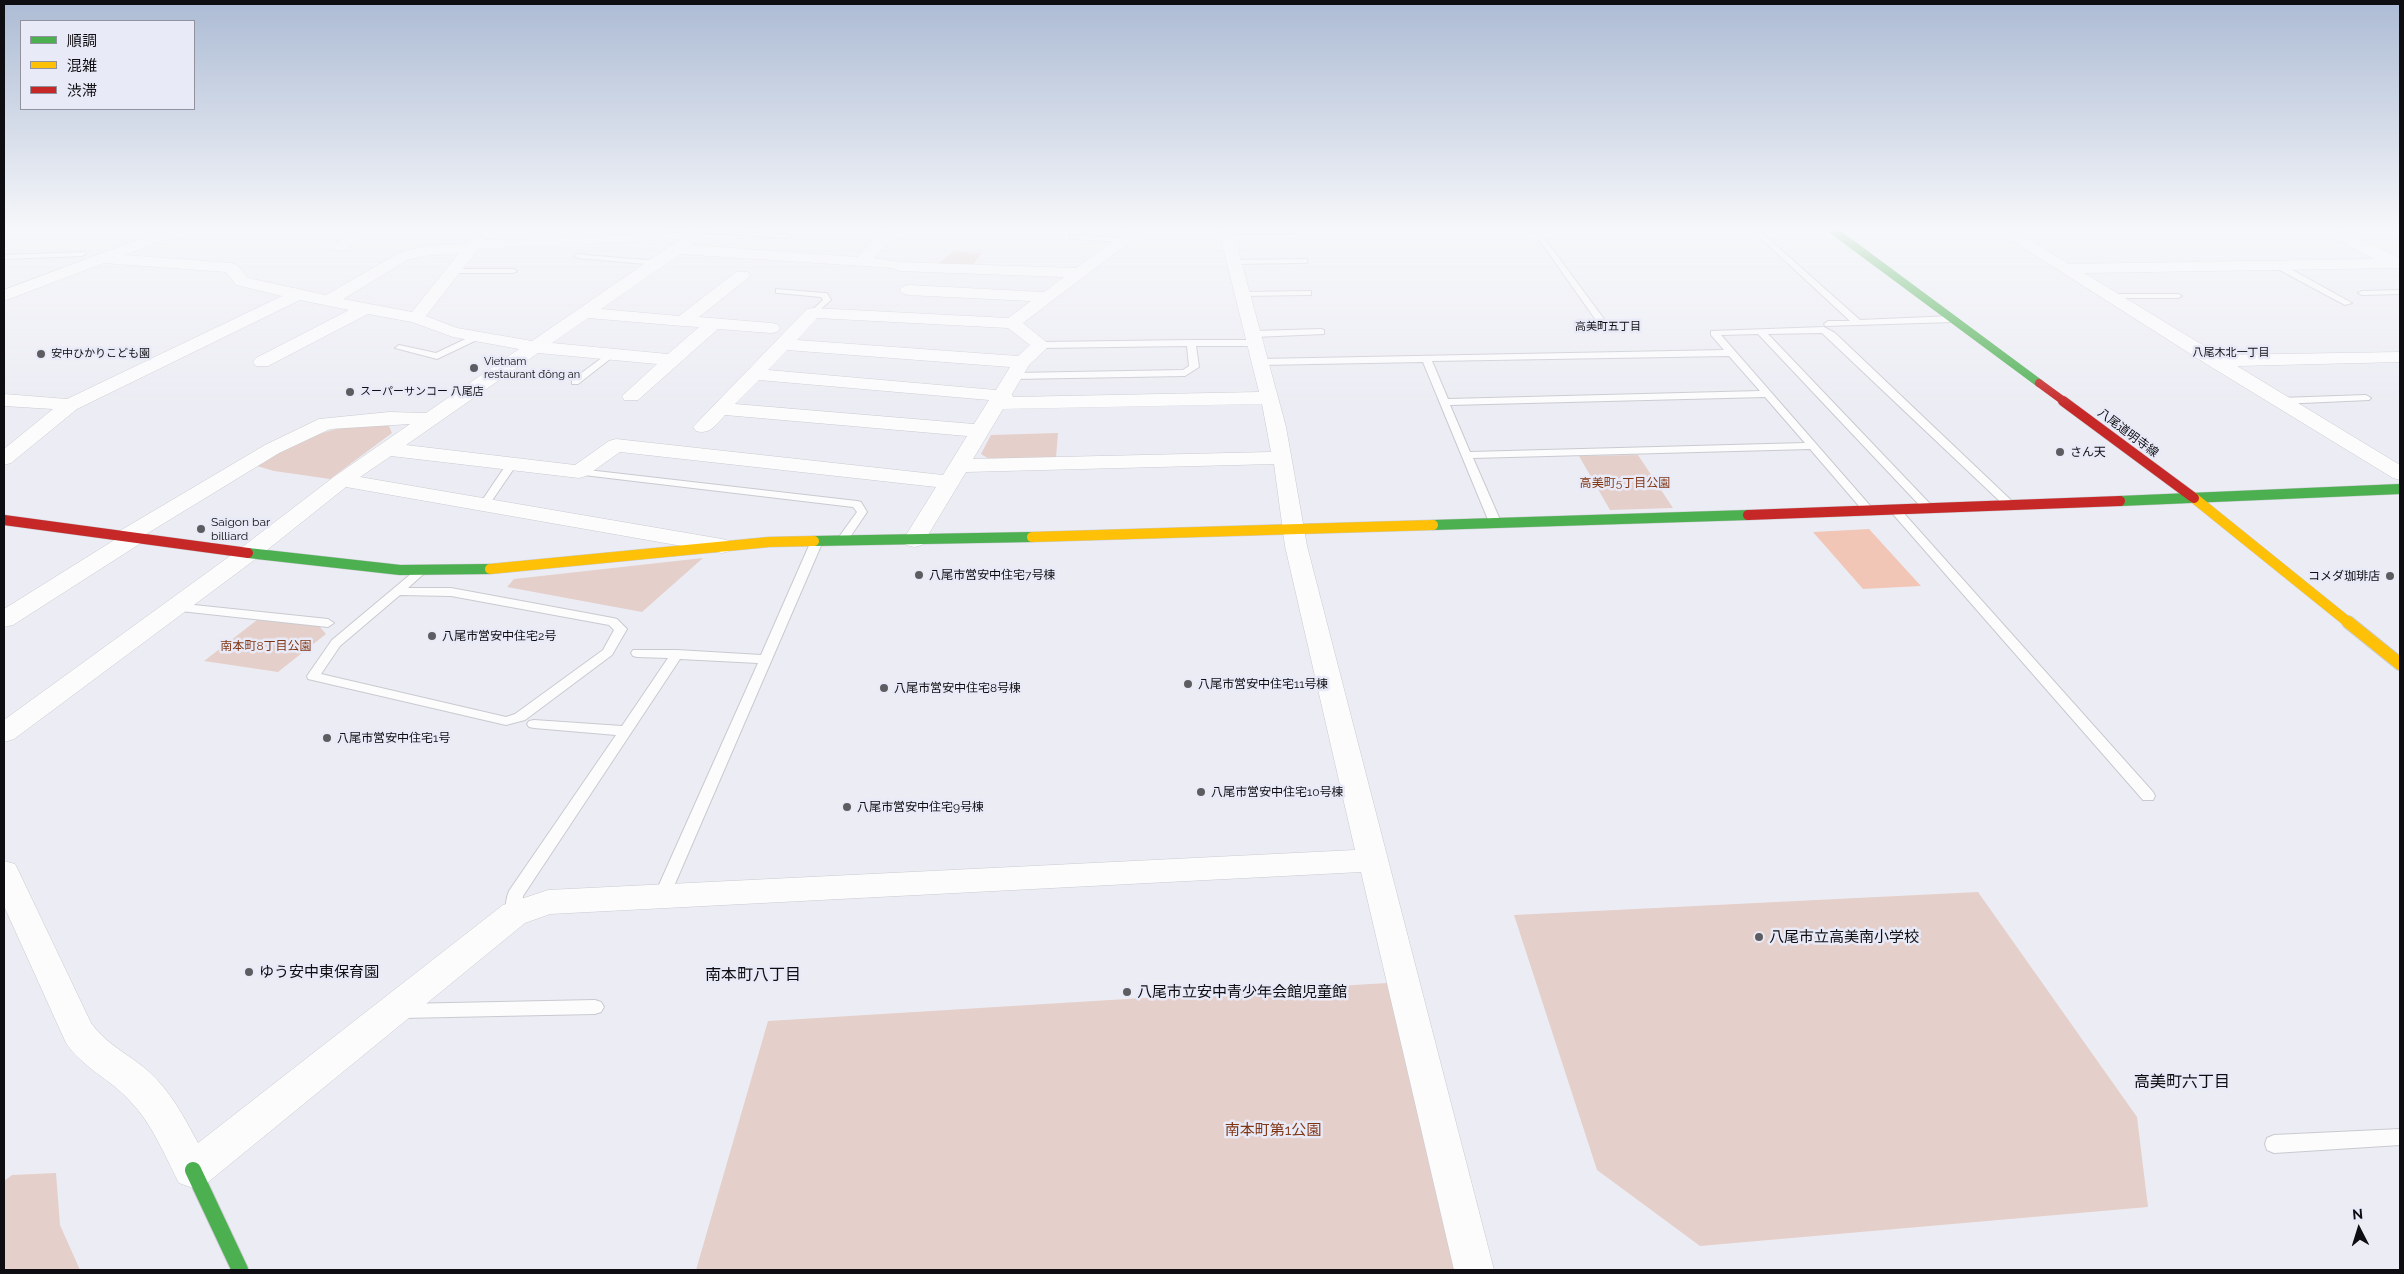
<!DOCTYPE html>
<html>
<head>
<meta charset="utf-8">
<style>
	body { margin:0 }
	#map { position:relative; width:2404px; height:1274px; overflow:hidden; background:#ecedf4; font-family:Raleway,"Noto Sans JP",sans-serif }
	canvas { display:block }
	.frame { position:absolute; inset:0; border:5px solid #0e0e12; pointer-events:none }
	.legend { position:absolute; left:20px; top:20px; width:175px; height:90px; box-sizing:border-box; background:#e9eaf7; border:1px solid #91929b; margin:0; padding:6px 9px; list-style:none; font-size:15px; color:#0e0e12 }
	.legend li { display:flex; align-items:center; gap:10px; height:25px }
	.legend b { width:25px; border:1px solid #91929b }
	.north { position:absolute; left:2334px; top:1204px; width:50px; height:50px; -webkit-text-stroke:4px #e9eaf7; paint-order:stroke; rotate:355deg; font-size:14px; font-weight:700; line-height:20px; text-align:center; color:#0e0e12 }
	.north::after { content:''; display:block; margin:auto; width:18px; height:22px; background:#0e0e12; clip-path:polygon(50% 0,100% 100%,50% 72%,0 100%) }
</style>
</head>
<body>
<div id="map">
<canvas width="2404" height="1274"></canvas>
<div class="frame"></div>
<ul class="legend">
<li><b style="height:6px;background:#4caf50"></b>順調</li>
<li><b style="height:6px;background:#ffc107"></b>混雑</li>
<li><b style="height:6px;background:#c62828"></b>渋滞</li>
</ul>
<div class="north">N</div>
</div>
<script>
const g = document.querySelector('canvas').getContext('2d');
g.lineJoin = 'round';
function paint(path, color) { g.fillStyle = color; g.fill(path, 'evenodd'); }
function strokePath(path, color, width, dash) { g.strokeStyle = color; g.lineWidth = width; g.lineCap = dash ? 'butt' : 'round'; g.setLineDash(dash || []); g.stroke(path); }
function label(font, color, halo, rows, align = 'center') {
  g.font = font + ' Raleway,"Noto Sans JP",sans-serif'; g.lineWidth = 5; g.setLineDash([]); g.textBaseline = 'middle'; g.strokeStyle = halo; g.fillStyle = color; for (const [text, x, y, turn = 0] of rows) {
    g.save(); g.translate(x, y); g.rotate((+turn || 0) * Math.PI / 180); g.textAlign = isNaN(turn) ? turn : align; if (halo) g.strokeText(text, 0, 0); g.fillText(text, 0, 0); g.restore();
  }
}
const green = new Path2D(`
	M953,251L982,253L973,265H937Z
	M389,426L392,433L330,479L274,471L257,466C283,450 312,433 342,428C357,425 374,426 389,426Z
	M1058,433L1056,458L989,459L981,454L991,435Z
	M1638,455L1673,508L1610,510L1579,456Z
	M703,558L642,612L507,587L514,579Z
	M257,620L319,626L326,634L278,672L204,661Z
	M1978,892L2137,1117L2148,1207L1700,1246L1597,1170L1514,915Z
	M1387,983L1457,1270H696L768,1021Z
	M56,1173L60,1225L80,1270H4V1181L12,1175Z`);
const water = new Path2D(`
	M1869,529L1921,586L1863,589L1813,532Z`);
const lane = new Path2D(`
	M702,231L788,234L792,236L788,238L706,233Z
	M1224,231H1294L1295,232L1291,234H1224Z
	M1533,231H1539L1604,319V323H1598Z
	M1753,231H1760L1860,320L1953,316L1957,319L1953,322L1825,326L1824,324L1828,321H1850Z
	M1070,235L1124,238L1128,240L1124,242L1073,239H1070Z
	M85,252L86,254L82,256L4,259V255Z
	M575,254L657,261L661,263L657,265L578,258L574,256Z
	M1307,259V263H1304L1235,264L1231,262L1235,260Z
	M2274,263H2280L2352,303L2345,305L2274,267Z
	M449,269H513L517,271L513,273H449Z
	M776,289L824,293H827L831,300L813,316L809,313L823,300L821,297L779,293H776Z
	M2400,290V294L2362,295L2358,293L2362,291Z
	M1311,291V295H1308L1243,296L1239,294L1243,292Z
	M2108,294H2178L2182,296L2178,298H2111L2107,296Z
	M1824,327L1835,333L2015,504L2016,506L2015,508H2007L1822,333L1768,334L1933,507L1934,509L1933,511H1925L1758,334L1721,335L1873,509L1874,511L1873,513H1865L1810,449L1473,458L1501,522L1495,525L1489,522L1423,362L1260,365L1255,362L1260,359L1724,350L1711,335V331ZM1729,356L1760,391L1448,399L1432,361ZM1765,397L1805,443L1470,452L1450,405Z
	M1321,329L1324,330V334L1254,337L1250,334L1254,331Z
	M478,333L482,336L481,338L437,359L395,348L399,345L436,353Z
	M1191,340H1256L1260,343L1256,346H1196L1199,367L1185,376L1014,379L1009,376L1014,373L1183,370L1189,366L1187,346L1041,348L1037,345L1041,342Z
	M611,351L614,352V356L578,384H572V380Z
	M2366,395L2371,398L2369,400L2280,404L2275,401L2280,398Z
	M512,461L517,464L489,505L488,507H480L479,505L508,462Z
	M579,469L857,501L861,502L867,512L846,543L842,544L836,541L857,512L853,507L575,474V470Z
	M1896,508L1900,509L2153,792L2155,796L2153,800H2143L1892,513L1891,511Z
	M817,538L823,541L668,900L662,902L656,900L654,896L758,663L680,659L523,896L522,914L520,918L514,920L508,918C504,911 506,898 509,891L616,735L534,728L529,727L527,724L529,721L534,720L622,726L668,658L637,657L633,656L631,653L633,650H677L761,655L811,541Z
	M422,567L428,570L408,588H451L613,618L617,619L627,629L612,655L525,720L506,725L308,679L307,676L332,640L418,568ZM400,595L451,596L609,625L614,630L603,650L515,714L506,717L321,674L340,646Z
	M175,603L328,619L334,623L328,627L171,610L169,607Z
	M595,1000L601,1002L604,1007L601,1012L595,1014L402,1018L396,1016L393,1011L396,1006L402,1004Z
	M2400,1129V1145L2274,1153L2267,1150L2265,1144L2267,1138L2274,1135Z`);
const street = new Path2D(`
	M161,231H180L178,234L124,255L231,263L237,265L248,278L326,295L399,253L425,246L466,244C472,237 474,234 483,236L485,240L708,231L691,245L857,257L884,231H899L874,258L898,262L1076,268L1128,231H1144L1023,323L1050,345L1029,365L1012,394L1013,397L1259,392L1219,231H1233L1286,427L1307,546L1494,1270H1454L1361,872L550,914L525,923L207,1183L193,1188L179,1183C164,1154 152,1123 129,1100C109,1078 83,1068 66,1043L4,906V861L15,864L19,872L91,1023C106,1044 128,1054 147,1070C170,1090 184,1117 198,1143L503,905L548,890L1355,850L1285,546L1274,464L966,472L922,545L914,547L906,545L903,540L936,487L620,452L586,476L579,478L391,456L360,477L722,539L730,541L733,546L730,551L722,553L346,487L257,558L14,739L4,742V720L241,548L335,476L410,424L330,429L279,453L143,536L144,538L141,543L13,625L4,627V609L116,539L115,537L118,532L265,445L319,419L389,412L426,413L519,349L453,337L412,322L368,314L268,366H256L253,362L256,358L349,310L300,300L77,409L11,463L4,465V449L53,409L4,406V394L67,399L282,296L236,285L226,272L104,263L4,301V290ZM680,239L532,341L457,328L426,316L478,249ZM459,253L412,312L343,299L409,259L425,256ZM680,254L893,268L899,271L1064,277L1044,292L908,285L902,287L900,290L902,293L908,295L1031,301L1008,318L813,308L807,309L693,427L696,431C710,435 716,425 725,415L967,436L943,475L616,439L609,441L575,465L406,445L538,353L657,364L622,396L624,400H638L718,329L771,333L777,332L780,328L777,324L771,323L699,317L748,278L750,275L748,272H736L679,316L601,309ZM588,318L683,326L699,327L668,354L552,343ZM817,318L1008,328L1030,345L1018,356L797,340ZM787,350L1010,367L996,390L768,370ZM759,380L989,400L974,424L735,404ZM1262,404L1271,452L973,459L1003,409Z
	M350,231H365L346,250H336L333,247Z
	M1997,231H2014L2069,264L2374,259L2327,234L2325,231H2343L2400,258V268L2084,273L2219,355L2400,352V362L2237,366L2400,465V480L2393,478L2208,365Z`);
const fastFar2 = new Path2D(`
	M1834,231L2039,383`);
const fastFar1 = new Path2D(`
	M2120,501L2400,489
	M1433,525L1748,515
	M814,541L1032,537
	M248,553L400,570L490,569`);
const fast = new Path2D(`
	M193,1170L240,1270`);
const slowFar1 = new Path2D(`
	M2194,498L2349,623
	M1032,537L1433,525
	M490,569L769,542L814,541`);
const slow = new Path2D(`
	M2348,622L2400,664`);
const jamFar1 = new Path2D(`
	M2039,383L2065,402`);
const jam = new Path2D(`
	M2063,401L2194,498
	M1748,515L2120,501
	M4,520L248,553`);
const markers = [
	[41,354,5,"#5c5c61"],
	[474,368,5,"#5c5c61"],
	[350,392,5,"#5c5c61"],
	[2060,452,5,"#5c5c61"],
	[201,529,5,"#5c5c61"],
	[919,575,5,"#5c5c61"],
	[2390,576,5,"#5c5c61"],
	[432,636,5,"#5c5c61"],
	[1188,684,5,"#5c5c61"],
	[884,688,5,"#5c5c61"],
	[327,738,5,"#5c5c61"],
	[1201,792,5,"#5c5c61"],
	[847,807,5,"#5c5c61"],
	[1759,937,5,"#5c5c61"],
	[249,972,5,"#5c5c61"],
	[1127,992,5,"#5c5c61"]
];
const farNeighbourhoodnames = [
	["高美町五丁目",1608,327],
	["八尾木北一丁目",2231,353]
];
const farPoinames = [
	["安中ひかりこども園",51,354],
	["Vietnam",484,362],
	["restaurant đông an",484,375],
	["スーパーサンコー 八尾店",360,392]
];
const streetNames = [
	["八尾道明寺線",2128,433,37]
];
const poiNames = [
	["さん天",2070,452],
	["Saigon bar",211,522],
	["billiard",211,536],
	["八尾市営安中住宅7号棟",929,575],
	["コメダ珈琲店",2380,576,"right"],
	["八尾市営安中住宅2号",442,636],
	["八尾市営安中住宅11号棟",1198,684],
	["八尾市営安中住宅8号棟",894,688],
	["八尾市営安中住宅1号",337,738],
	["八尾市営安中住宅10号棟",1211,792],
	["八尾市営安中住宅9号棟",857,807]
];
const parkNames = [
	["高美町5丁目公園",1625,483],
	["南本町8丁目公園",266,646]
];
const nearPoinames = [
	["八尾市立高美南小学校",1769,937],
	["ゆう安中東保育園",259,972],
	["八尾市立安中青少年会館児童館",1137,992]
];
const nearParknames = [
	["南本町第1公園",1273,1130]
];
const nearNeighbourhoodnames = [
	["南本町八丁目",753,975],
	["高美町六丁目",2182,1082]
];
paint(green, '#e5cfca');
paint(water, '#f2c6b6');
strokePath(lane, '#c9cad0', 2);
strokePath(street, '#c9cad0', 1);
strokePath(fastFar2, '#c9cad0', 8);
strokePath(fastFar1, '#c9cad0', 11);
strokePath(fast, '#c9cad0', 18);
strokePath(slowFar1, '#c9cad0', 11);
strokePath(slow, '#c9cad0', 14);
strokePath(jamFar1, '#c9cad0', 8);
strokePath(jam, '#c9cad0', 11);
paint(lane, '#fcfcfd');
paint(street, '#fcfcfd');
strokePath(fastFar2, '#4caf50', 8);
strokePath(fastFar1, '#4caf50', 10);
strokePath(fast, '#4caf50', 16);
strokePath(slowFar1, '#ffc107', 10);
strokePath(slow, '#ffc107', 12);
strokePath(jamFar1, '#c62828', 8);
strokePath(jam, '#c62828', 10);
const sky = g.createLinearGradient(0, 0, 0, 409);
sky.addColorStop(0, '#acbbd4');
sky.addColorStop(0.56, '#f6f7fa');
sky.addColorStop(1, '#f6f7fa00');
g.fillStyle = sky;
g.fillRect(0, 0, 2404, 409);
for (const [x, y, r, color] of markers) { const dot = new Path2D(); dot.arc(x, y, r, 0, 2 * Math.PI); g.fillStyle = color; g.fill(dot); strokePath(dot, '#e9eaf7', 2); }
label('11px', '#0e0e12', '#e9eaf7', farNeighbourhoodnames);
label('11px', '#0e0e12', '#e9eaf7', farPoinames, 'left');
label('12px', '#0e0e12', '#e9eaf7', streetNames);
label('12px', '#0e0e12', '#e9eaf7', poiNames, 'left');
label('12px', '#803615', '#e9eaf7', parkNames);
label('15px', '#0e0e12', '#e9eaf7', nearPoinames, 'left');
label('15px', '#803615', '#e9eaf7', nearParknames);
label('16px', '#0e0e12', '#e9eaf7', nearNeighbourhoodnames);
</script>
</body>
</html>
